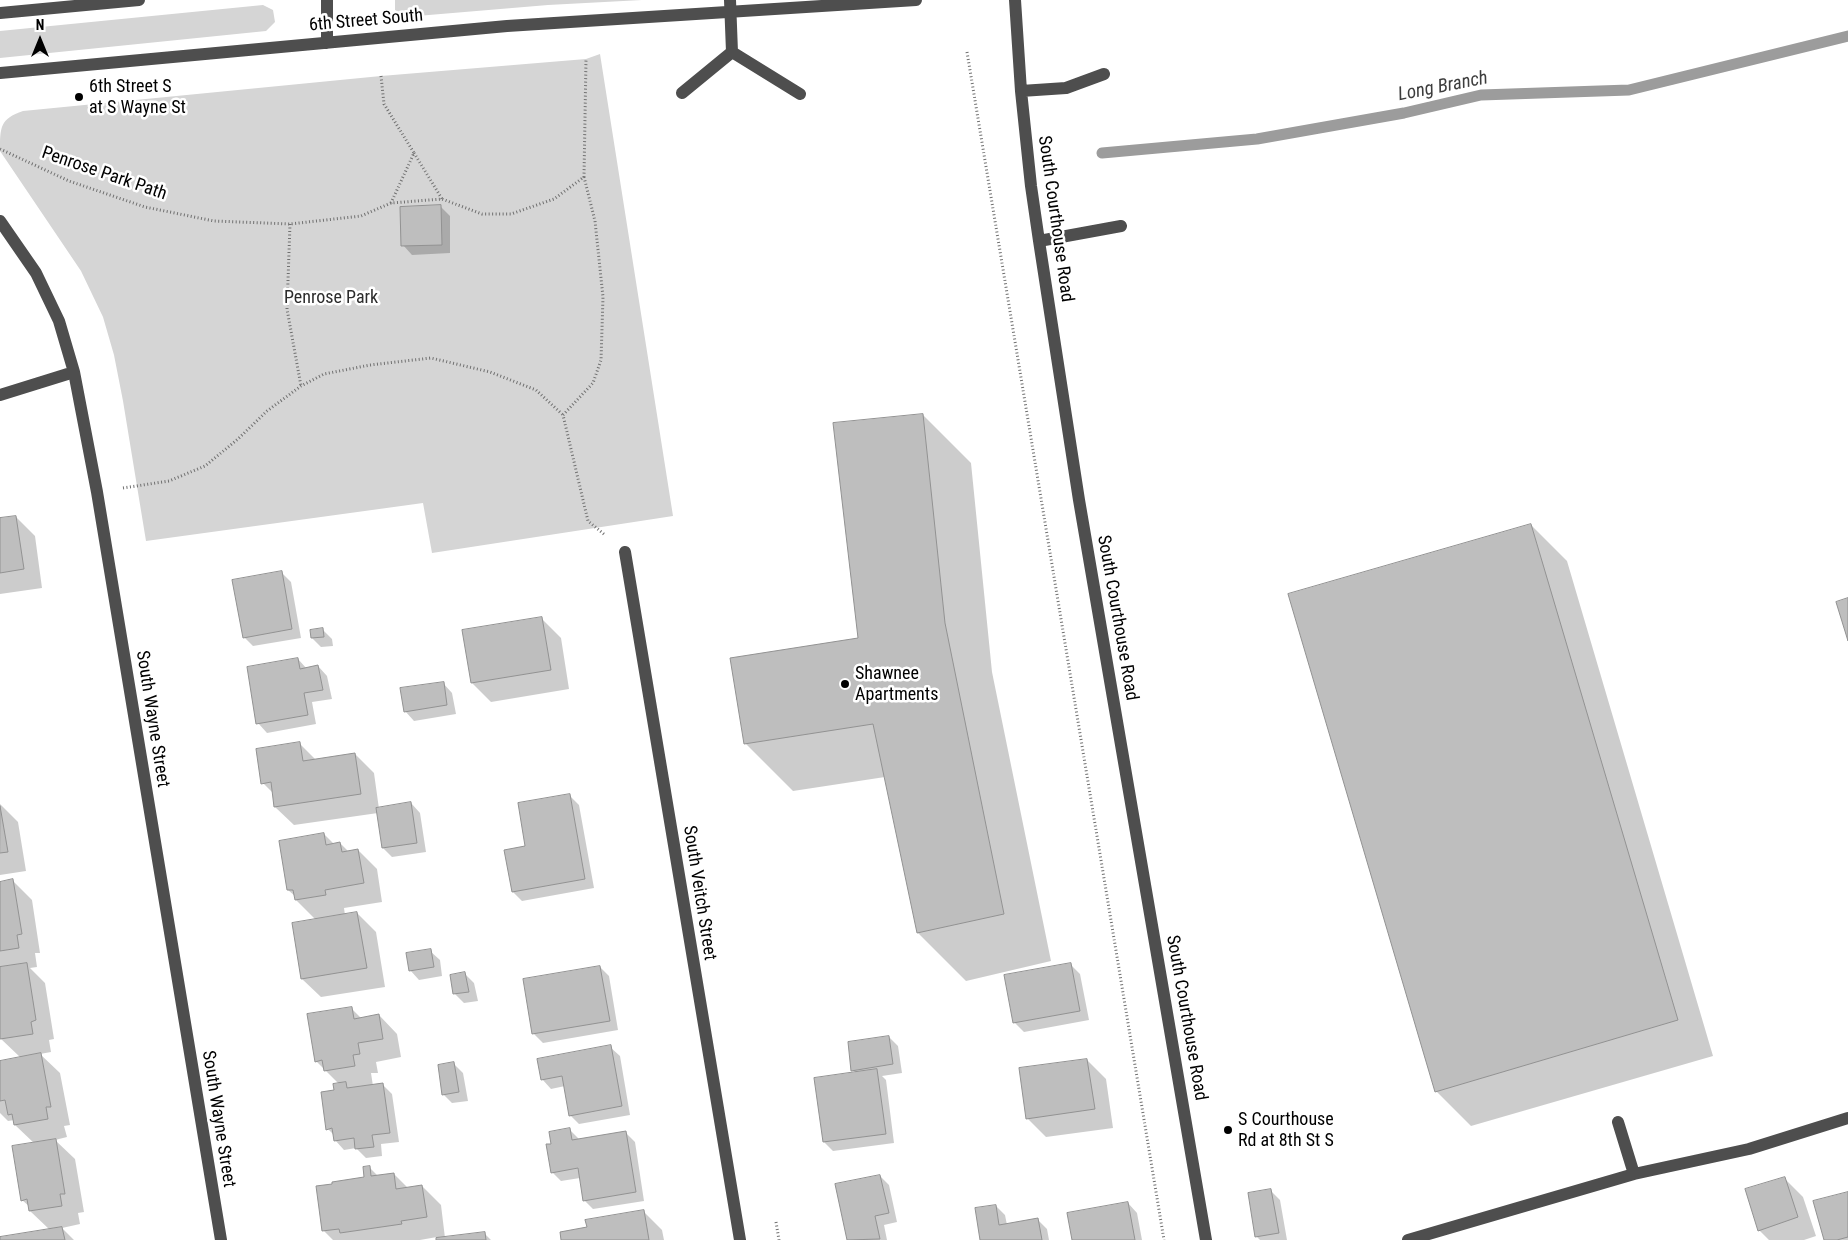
<!DOCTYPE html>
<html>
<head>
<meta charset="utf-8">
<style>
	body { margin:0 }
	#map { position:relative; width:1848px; height:1240px; overflow:hidden; background:#fff; font-family:"Roboto Condensed",sans-serif }
	canvas { display:block }
	.north { position:absolute; left:15px; top:15px; width:50px; height:50px; -webkit-text-stroke:4px #fff; paint-order:stroke; rotate:0deg; font-size:14px; font-weight:700; line-height:20px; text-align:center; color:#000 }
	.north::after { content:''; display:block; margin:auto; width:18px; height:22px; background:#000; clip-path:polygon(50% 0,100% 100%,50% 72%,0 100%) }
</style>
</head>
<body>
<div id="map">
<canvas width="1848" height="1240"></canvas>
<div class="north">N</div>
</div>
<script>
const g = document.querySelector('canvas').getContext('2d');
g.lineJoin = 'round';
function paint(path, color) { g.fillStyle = color; g.fill(path, 'evenodd'); }
function strokePath(path, color, width, dash) { g.strokeStyle = color; g.lineWidth = width; g.lineCap = dash ? 'butt' : 'round'; g.setLineDash(dash || []); g.stroke(path); }
function label(font, color, halo, rows, align = 'center') {
  g.font = font + ' "Roboto Condensed",sans-serif'; g.lineWidth = 5; g.setLineDash([]); g.textBaseline = 'middle'; g.strokeStyle = halo; g.fillStyle = color; for (const [text, x, y, turn = 0] of rows) {
    g.save(); g.translate(x, y); g.rotate((+turn || 0) * Math.PI / 180); g.textAlign = isNaN(turn) ? turn : align; if (halo) g.strokeText(text, 0, 0); g.fillText(text, 0, 0); g.restore();
  }
}
const green = new Path2D(`
	M395,0H642L548,5L405,17L395,10Z
	M263,5L273,10L275,22L266,31L0,58V31Z
	M600,54L673,516L432,553L423,503L146,541L123,401L114,355L103,317L81,271L0,151C0,127 0,119 23,111L381,76L586,59Z`);
const shadow = new Path2D(`
	M441,207L450,216V253L412,255L403,245Z
	M923,415L971,463L992,672L1051,961L966,981L918,933L885,777L793,791L745,743L860,639Z
	M16,517L35,536L42,588L0,594V520Z
	M1531,525L1567,561L1713,1056L1471,1126L1436,1091Z
	M281,572L291,582L301,638L253,646L244,637Z
	M542,619L561,638L569,689L491,702L472,683Z
	M322,629L332,639L333,646L321,647L312,638Z
	M298,659L307,669L318,666L327,676L332,699L312,702L316,724L267,733L258,723Z
	M443,683L452,693L456,714L414,721L405,711Z
	M299,743L316,760L355,754L374,773L379,809L411,803L420,813L426,852L392,857L383,848L378,813L294,825L275,807L274,794L263,783Z
	M570,796L579,805L594,888L522,901L513,892Z
	M0,804L18,822L26,871L0,875Z
	M324,834L334,844L340,843L349,852L358,850L377,869L382,902L344,908L345,915L357,913L376,932L385,987L321,997L302,979L316,920L296,900L295,896L288,890Z
	M13,881L32,900L40,953H35L37,967L30,968L45,983L54,1039L49,1040L51,1052L40,1054L60,1073L70,1125L64,1126L67,1137L55,1140L75,1159L84,1212L78,1213L80,1224L62,1228L74,1240H0V1238L50,1230L30,1211V1207L22,1200L35,1144L15,1125V1120L8,1121L0,1113V1062L21,1058L0,1038V883Z
	M430,951L440,960L442,976L419,980L410,970Z
	M1071,965L1080,974L1089,1020L1024,1032L1014,1022Z
	M600,967L609,976L618,1030L543,1043L534,1034L524,980Z
	M465,974L474,983L478,1001L464,1003L455,994Z
	M351,1008L361,1018L379,1015L397,1034L401,1057L376,1062L378,1073H371L373,1086L383,1085L392,1094L399,1142L381,1144L382,1156L366,1158L356,1148L344,1150L335,1140V1136L328,1129L339,1084L316,1061Z
	M889,1037L898,1046L902,1073L882,1076L886,1080L894,1143L833,1151L824,1142L856,1073L853,1070Z
	M610,1047L620,1056L630,1115L579,1124L570,1115L565,1086L551,1089L542,1079Z
	M1087,1060L1106,1079L1113,1128L1046,1137L1027,1118Z
	M454,1064L463,1073L468,1101L452,1103L443,1094Z
	M570,1130L579,1139L625,1132L635,1142L644,1201L593,1209L584,1200L580,1178L561,1181L552,1172Z
	M369,1167L378,1176L394,1174L408,1188L422,1186L441,1205L445,1238L484,1233L491,1240H438L437,1237L420,1240H333L324,1231L366,1178Z
	M880,1176L889,1185L897,1222L884,1225L887,1240H848L836,1185Z
	M1784,1178L1803,1197L1816,1236L1804,1240H1769L1759,1230Z
	M1271,1191L1280,1200L1287,1240H1260L1256,1236Z
	M1848,1193V1240H1826Z
	M1128,1203L1137,1213L1142,1240H1074Z
	M996,1206L1005,1215L1007,1225L1038,1220L1047,1229L1049,1240H981Z
	M643,1211L662,1230L664,1240H562L588,1228Z`);
const stream = new Path2D(`
	M1102,153L1257,139L1404,113L1481,95L1629,90L1848,36`);
const building = new Path2D(`
	M441,205L442,245L401,246L400,207Z
	M923,414L945,623L1004,914L917,933L873,724L744,744L730,658L858,638L833,423Z
	M16,516L24,569L0,573V518Z
	M1531,524L1678,1020L1435,1092L1288,594Z
	M282,571L292,629L243,638L232,580Z
	M1848,598V641L1836,602Z
	M542,617L551,670L471,683L462,630Z
	M323,628L324,637L311,638L310,630Z
	M298,658L300,669L318,665L323,690L304,693L308,715L256,724L247,667Z
	M444,682L447,705L404,712L400,688Z
	M300,742L303,761L355,753L361,794L274,807L271,782L261,784L256,749Z
	M570,794L585,879L512,892L504,850L525,846L518,803Z
	M411,802L417,843L382,848L376,808Z
	M0,806L8,852L0,853Z
	M324,833L326,845L340,842L342,852L358,849L364,883L325,890L326,895L295,900L293,890H287L279,841Z
	M13,879L22,934L17,935L19,948L0,951V882Z
	M357,912L367,968L301,979L292,923Z
	M431,949L434,967L409,971L406,953Z
	M27,963L36,1020L31,1022L33,1034L0,1039V967Z
	M1071,963L1080,1011L1013,1023L1004,975Z
	M600,966L610,1021L532,1034L523,979Z
	M465,972L469,992L453,994L450,975Z
	M352,1007L354,1019L379,1014L383,1039L358,1043L360,1054L353,1055L355,1066L324,1071L322,1060L315,1062L307,1014Z
	M889,1036L893,1064L851,1071L848,1042Z
	M611,1045L622,1106L569,1116L562,1076L541,1080L537,1059Z
	M41,1053L51,1107H46L48,1119L14,1125L12,1114L8,1115L5,1100L0,1101V1061Z
	M1087,1059L1095,1109L1026,1119L1019,1068Z
	M454,1062L459,1092L442,1095L438,1065Z
	M877,1069L886,1134L823,1142L814,1078Z
	M346,1082L347,1088L383,1083L390,1133L372,1135L374,1147L355,1149L354,1138L334,1141L332,1128L326,1130L321,1092L334,1090L333,1084Z
	M570,1128L572,1140L626,1131L636,1192L583,1201L578,1168L551,1173L546,1144H551L549,1132Z
	M56,1139L65,1194H60L62,1206L29,1211L27,1199L21,1201L12,1146Z
	M370,1166L371,1176L394,1173L396,1189L422,1185L427,1217L401,1221L402,1224L340,1233L339,1229L322,1231L316,1186L332,1184V1182L364,1177L363,1167Z
	M880,1175L889,1213L875,1216L880,1239L847,1240L835,1184Z
	M1785,1177L1798,1217L1758,1231L1745,1189Z
	M1271,1189L1279,1233L1255,1237L1248,1193Z
	M1848,1192V1237L1837,1240H1824L1813,1201Z
	M1128,1202L1135,1240H1072L1067,1213Z
	M996,1205L999,1225L1038,1218L1042,1240H980L975,1208Z
	M644,1210L649,1240H561L560,1232L587,1227L585,1220Z
	M62,1227L65,1240H0V1237Z
	M485,1232L486,1240H436V1238Z`);
const path = new Path2D(`
	M967,52L1164,1240
	M381,76L384,104L414,153L391,203
	M0,149L69,181L145,207L214,221L290,224L361,216L391,203L442,199L482,214H511L554,199L584,177L586,59
	M414,153L442,199
	M584,177L595,221L603,297L601,360L593,383L563,415L588,521L605,535
	M290,224L287,309L301,386
	M123,488L169,481L205,466L238,439L267,411L301,386L324,374L370,365L431,358L490,372L536,390L563,415
	M776,1222L779,1240`);
const minor = new Path2D(`
	M1015,0L1021,91L1031,186L1039,241L1079,500L1206,1240
	M0,13L139,0
	M327,43V0
	M732,52L800,94
	M0,73L507,26L916,0
	M1021,91L1066,88L1104,74
	M682,93L732,52L730,0
	M0,221L36,273L59,321L74,372L97,492L221,1240
	M1039,241L1121,226
	M0,395L74,372
	M625,552L740,1240
	M1618,1122L1634,1174
	M1408,1240L1634,1174L1749,1149L1848,1118`);
const markers = [
	[79,97,5,"#000"],
	[845,684,5,"#000"],
	[1228,1130,5,"#000"]
];
const streetNames = [
	["6th Street South",366,21,-5],
	["Penrose Park Path",104,174,19],
	["South Courthouse Road",1055,219,82],
	["South Courthouse Road",1117,618,80],
	["South Wayne Street",152,719,81],
	["South Veitch Street",699,893,81],
	["South Courthouse Road",1186,1018,80],
	["South Wayne Street",218,1119,81]
];
const poiNames = [
	["6th Street S",89,87],
	["at S Wayne St",89,108],
	["Shawnee",855,674],
	["Apartments",855,695],
	["S Courthouse",1238,1120],
	["Rd at 8th St S",1238,1141]
];
const parkNames = [
	["Penrose Park",331,298]
];
const waterNames = [
	["Long Branch",1443,87,-11]
];
paint(green, '#d5d5d5');
paint(shadow, '#0003');
strokePath(stream, '#9c9c9c', 11);
paint(building, '#bebebe');
strokePath(building, '#929292', 1);
strokePath(path, '#707070', 3, [1, 2.5]);
strokePath(minor, '#4e4e4e', 12);
for (const [x, y, r, color] of markers) { const dot = new Path2D(); dot.arc(x, y, r, 0, 2 * Math.PI); g.fillStyle = color; g.fill(dot); strokePath(dot, '#fff', 2); }
label('18px', '#000', '#fff', streetNames);
label('18px', '#000', '#fff', poiNames, 'left');
label('18px', '#2c2c2c', '#fff', parkNames);
label('italic 19px', '#3d3d3d', '#fff', waterNames);
</script>
</body>
</html>
